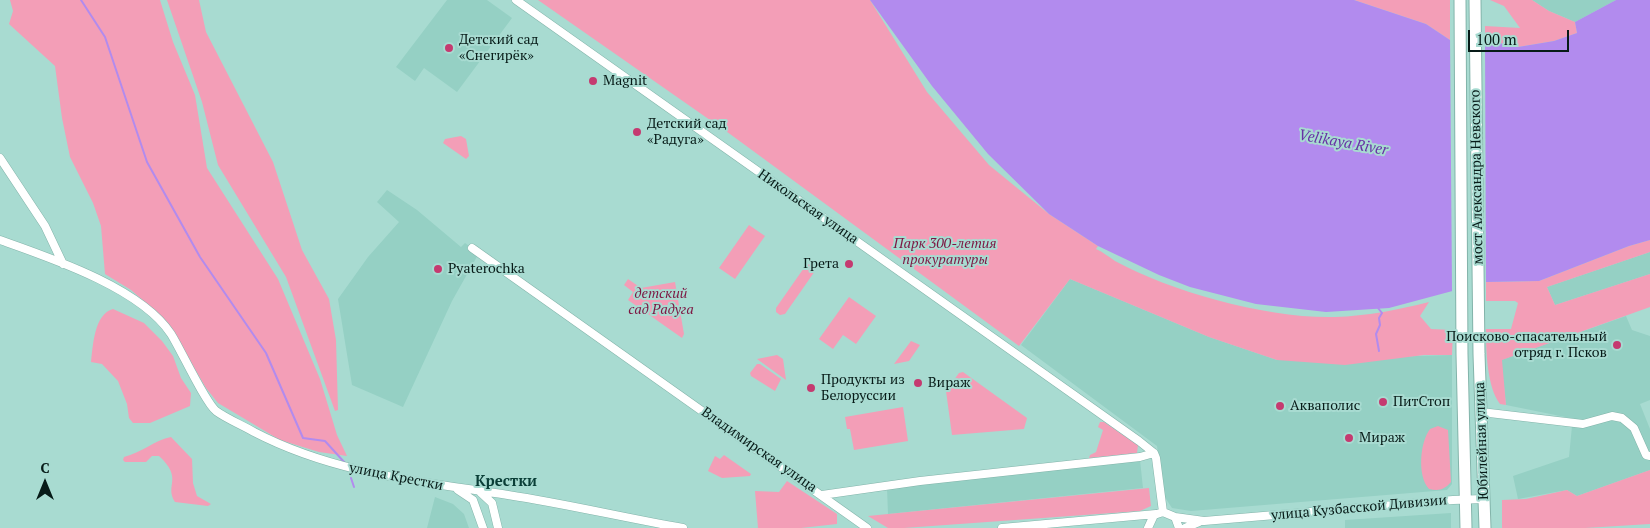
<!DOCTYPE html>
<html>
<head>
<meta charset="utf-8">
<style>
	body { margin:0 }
	#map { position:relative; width:1650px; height:528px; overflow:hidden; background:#a8dbd1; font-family:"PT Serif",serif }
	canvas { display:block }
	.north { position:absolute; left:20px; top:458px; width:50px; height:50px; -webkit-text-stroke:4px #a8dbd1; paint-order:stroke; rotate:0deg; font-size:14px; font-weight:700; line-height:20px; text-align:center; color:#071b18 }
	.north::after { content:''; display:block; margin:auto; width:18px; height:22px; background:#071b18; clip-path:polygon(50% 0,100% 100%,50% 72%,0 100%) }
	.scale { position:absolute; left:1468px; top:30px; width:101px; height:22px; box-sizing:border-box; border:2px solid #071b18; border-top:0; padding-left:6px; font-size:15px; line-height:18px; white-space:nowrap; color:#071b18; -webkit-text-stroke:4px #a8dbd1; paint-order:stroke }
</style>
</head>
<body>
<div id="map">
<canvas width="1650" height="528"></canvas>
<div class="north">С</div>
<div class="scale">100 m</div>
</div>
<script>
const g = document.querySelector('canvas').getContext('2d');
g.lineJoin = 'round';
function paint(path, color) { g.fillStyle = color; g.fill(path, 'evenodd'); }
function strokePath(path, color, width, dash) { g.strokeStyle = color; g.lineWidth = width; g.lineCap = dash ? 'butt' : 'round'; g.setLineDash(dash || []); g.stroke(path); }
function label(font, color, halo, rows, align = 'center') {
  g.font = font + ' "PT Serif",serif'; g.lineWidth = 4; g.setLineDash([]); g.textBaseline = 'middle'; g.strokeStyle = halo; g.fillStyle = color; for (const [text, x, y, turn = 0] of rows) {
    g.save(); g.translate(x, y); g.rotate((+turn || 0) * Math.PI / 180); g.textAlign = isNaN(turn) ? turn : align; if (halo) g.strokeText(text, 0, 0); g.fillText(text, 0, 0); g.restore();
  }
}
const built = new Path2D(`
	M447,0H487L512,18L457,92L424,68L415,81L396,67Z
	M1532,0H1616L1575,22L1549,11Z
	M387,190L417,210L461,247L465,243L479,253L452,301L403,407L352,385L338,299L368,257L399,222L377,202Z
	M1650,252V274L1555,305L1547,287Z
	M1070,279L1209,337L1277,360L1452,355V484L1447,490L1191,511L1172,508L1164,496L1157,446L1021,345Z
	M1626,316L1632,330L1650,336V400L1640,404L1650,429V470L1577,496L1567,490L1518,499L1513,476L1569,457L1572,426L1580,420L1506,405L1501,360Z
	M1140,460L1143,488L888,514L887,488Z
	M435,497L453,504L464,514L469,528H427Z
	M1451,513V528H1345V520Z`);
const green = new Path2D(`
	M10,0H160L173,42L195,95L207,168L278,279L320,379L337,435L347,456L319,452L280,440L218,403L206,388L172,330L153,309L131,290L105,274L101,226L93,203L70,157L62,118L55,66L9,24L13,11Z
	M167,0H199L206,32L273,162L302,250L329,299L336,340L338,410L335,411L286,277L218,165L202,102Z
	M538,0H870L927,92L989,165L1049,214L1098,246L1096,249C1103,252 1109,257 1115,261C1172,292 1269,319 1335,317C1367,316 1397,310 1429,302L1420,316L1431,329L1453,330L1452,355H1424L1345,365L1277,360L1209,337L1070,279L1019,346L730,134Z
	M1354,0H1450V40L1426,24Z
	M1490,0H1532L1549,11L1575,22L1577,33L1554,41L1518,47L1485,40V26L1520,28L1504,6Z
	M461,136L466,139L469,156L466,159L443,143L445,139Z
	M749,225L765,236L735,279L719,268Z
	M1650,240V252L1547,287L1555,305L1650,274V307L1502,360L1506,405L1500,404C1487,387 1486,351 1486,329H1511L1518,303L1515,301H1486V282L1539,281L1629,246Z
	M811,264L815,271L785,314L780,315L776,312V308L806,265Z
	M628,279L641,288L675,282L684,334L682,338L628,300L633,292L624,285Z
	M849,297L876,316L856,344L843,335L833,349L819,339Z
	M113,309L144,323L162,341L173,356L181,378L191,393L190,406L150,423H133L129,418L127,404L118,381L102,364L91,362C93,346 94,314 113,309Z
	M911,341L920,345L909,361L894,364Z
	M777,355L783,359L786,380L757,359Z
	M757,364H760L781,379L775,391L751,376L750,373Z
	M963,372L1027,418L1024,429L952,435L946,391L959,373Z
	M903,407L908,441L854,450L850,429H847L845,417Z
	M1100,422H1104L1138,445L1137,453L1089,458L1090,455L1096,452L1103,430L1098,427Z
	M1438,426L1448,430L1451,482C1444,490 1439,491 1429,489C1417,476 1420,442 1430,429Z
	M171,437L192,459L193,483L197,496L211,504L208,506L175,502C164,485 184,479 159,456H152L146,462H125L123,460L124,457C141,453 155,440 171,437Z
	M724,455L751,474L750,476L722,478L708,471L715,456L720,459Z
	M1650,470V524L1585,528H1502V500L1526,499L1567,490L1577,496Z
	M787,481L837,514V524L801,528H758L755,491L779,492Z
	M1149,488L1151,506L1140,511L904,528H888L868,516Z`);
const water = new Path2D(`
	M870,0H1354L1426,24L1450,40H1485L1518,47L1554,41L1577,33L1575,22L1616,0H1650V240L1629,246L1539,281L1486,282L1389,308L1326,312L1256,304L1190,287L1159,275L1098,246L1049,214L988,154L932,86Z`);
const pier = new Path2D(`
	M1450,37L1485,38L1486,285L1452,293Z`);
const stream = new Path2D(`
	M81,0L105,37L147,162L200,257L266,353L303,438L325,441L345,463
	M1378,308L1382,313L1379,318L1380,325L1376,334L1379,351
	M351,478L354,487`);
const minor = new Path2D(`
	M516,0L1139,441L1154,453L1156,458L1163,512
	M0,158L45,226L63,264
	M0,240C51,258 141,288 171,334C181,350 205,402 216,411C227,419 242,425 254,432C335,474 419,481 508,495C567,504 625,518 683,528
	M472,248L867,528
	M1481,412L1583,424L1612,416L1622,418L1634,428L1646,455L1650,456
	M458,490L473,500L483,528
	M479,491L492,503L498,528
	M822,495L920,481L1140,457L1154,453
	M1175,517L1204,521L1453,500L1484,499
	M1002,528L1156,514
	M1148,528L1154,515L1163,512L1175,517L1179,528
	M1185,528L1199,522`);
const highway = new Path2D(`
	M1460,0L1462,354L1466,528
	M1475,0L1479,354L1485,528`);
const markers = [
	[449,48,5,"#c53a70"],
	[593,81,5,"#c53a70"],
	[637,132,5,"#c53a70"],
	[849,264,5,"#c53a70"],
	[438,269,5,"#c53a70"],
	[1617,345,5,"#c53a70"],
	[918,383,5,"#c53a70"],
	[811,388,5,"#c53a70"],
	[1383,402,5,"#c53a70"],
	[1280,406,5,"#c53a70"],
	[1349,438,5,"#c53a70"]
];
const poiNames = [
	["Детский сад",459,40],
	["«Снегирёк»",459,56],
	["Magnit",603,81],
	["Детский сад",647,124],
	["«Радуга»",647,140],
	["Грета",839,264,"right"],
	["Pyaterochka",448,269],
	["Поисково-спасательный",1607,337,"right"],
	["отряд г. Псков",1607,353,"right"],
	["Продукты из",821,380],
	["Белоруссии",821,396],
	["Вираж",928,383],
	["ПитСтоп",1393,402],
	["Акваполис",1290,406],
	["Мираж",1359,438]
];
const streetNames = [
	["мост Александра Невского",1477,177,-91],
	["Никольская улица",808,207,35],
	["Юбилейная улица",1482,441,-92],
	["Владимирская улица",759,450,35],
	["улица Крестки",396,477,11],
	["улица Кузбасской Дивизии",1359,508,-5]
];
const parkNames = [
	["Парк 300-летия",945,244],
	["прокуратуры",945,260],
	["детский",661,294],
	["сад Радуга",661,310]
];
const waterNames = [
	["Velikaya River",1343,143,10]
];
const neighbourhoodNames = [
	["Крестки",506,482]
];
paint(built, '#95d0c4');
paint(green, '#f39eb7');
paint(water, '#b28bee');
paint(pier, '#a8dbd1');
strokePath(stream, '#b28bee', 2);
strokePath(minor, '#83b4aa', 9);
strokePath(highway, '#83b4aa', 13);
strokePath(minor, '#fff', 8);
strokePath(highway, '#fff', 11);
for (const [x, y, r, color] of markers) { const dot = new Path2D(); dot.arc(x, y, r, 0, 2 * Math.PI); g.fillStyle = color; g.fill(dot); strokePath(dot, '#a8dbd1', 2); }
label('14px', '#071b18', '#a8dbd1', poiNames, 'left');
label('14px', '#071b18', '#a8dbd1', streetNames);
label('italic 14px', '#7d1642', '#a8dbd1', parkNames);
label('italic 15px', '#6732a5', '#a8dbd1', waterNames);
label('bold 15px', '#0a3e37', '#a8dbd1', neighbourhoodNames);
</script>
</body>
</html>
